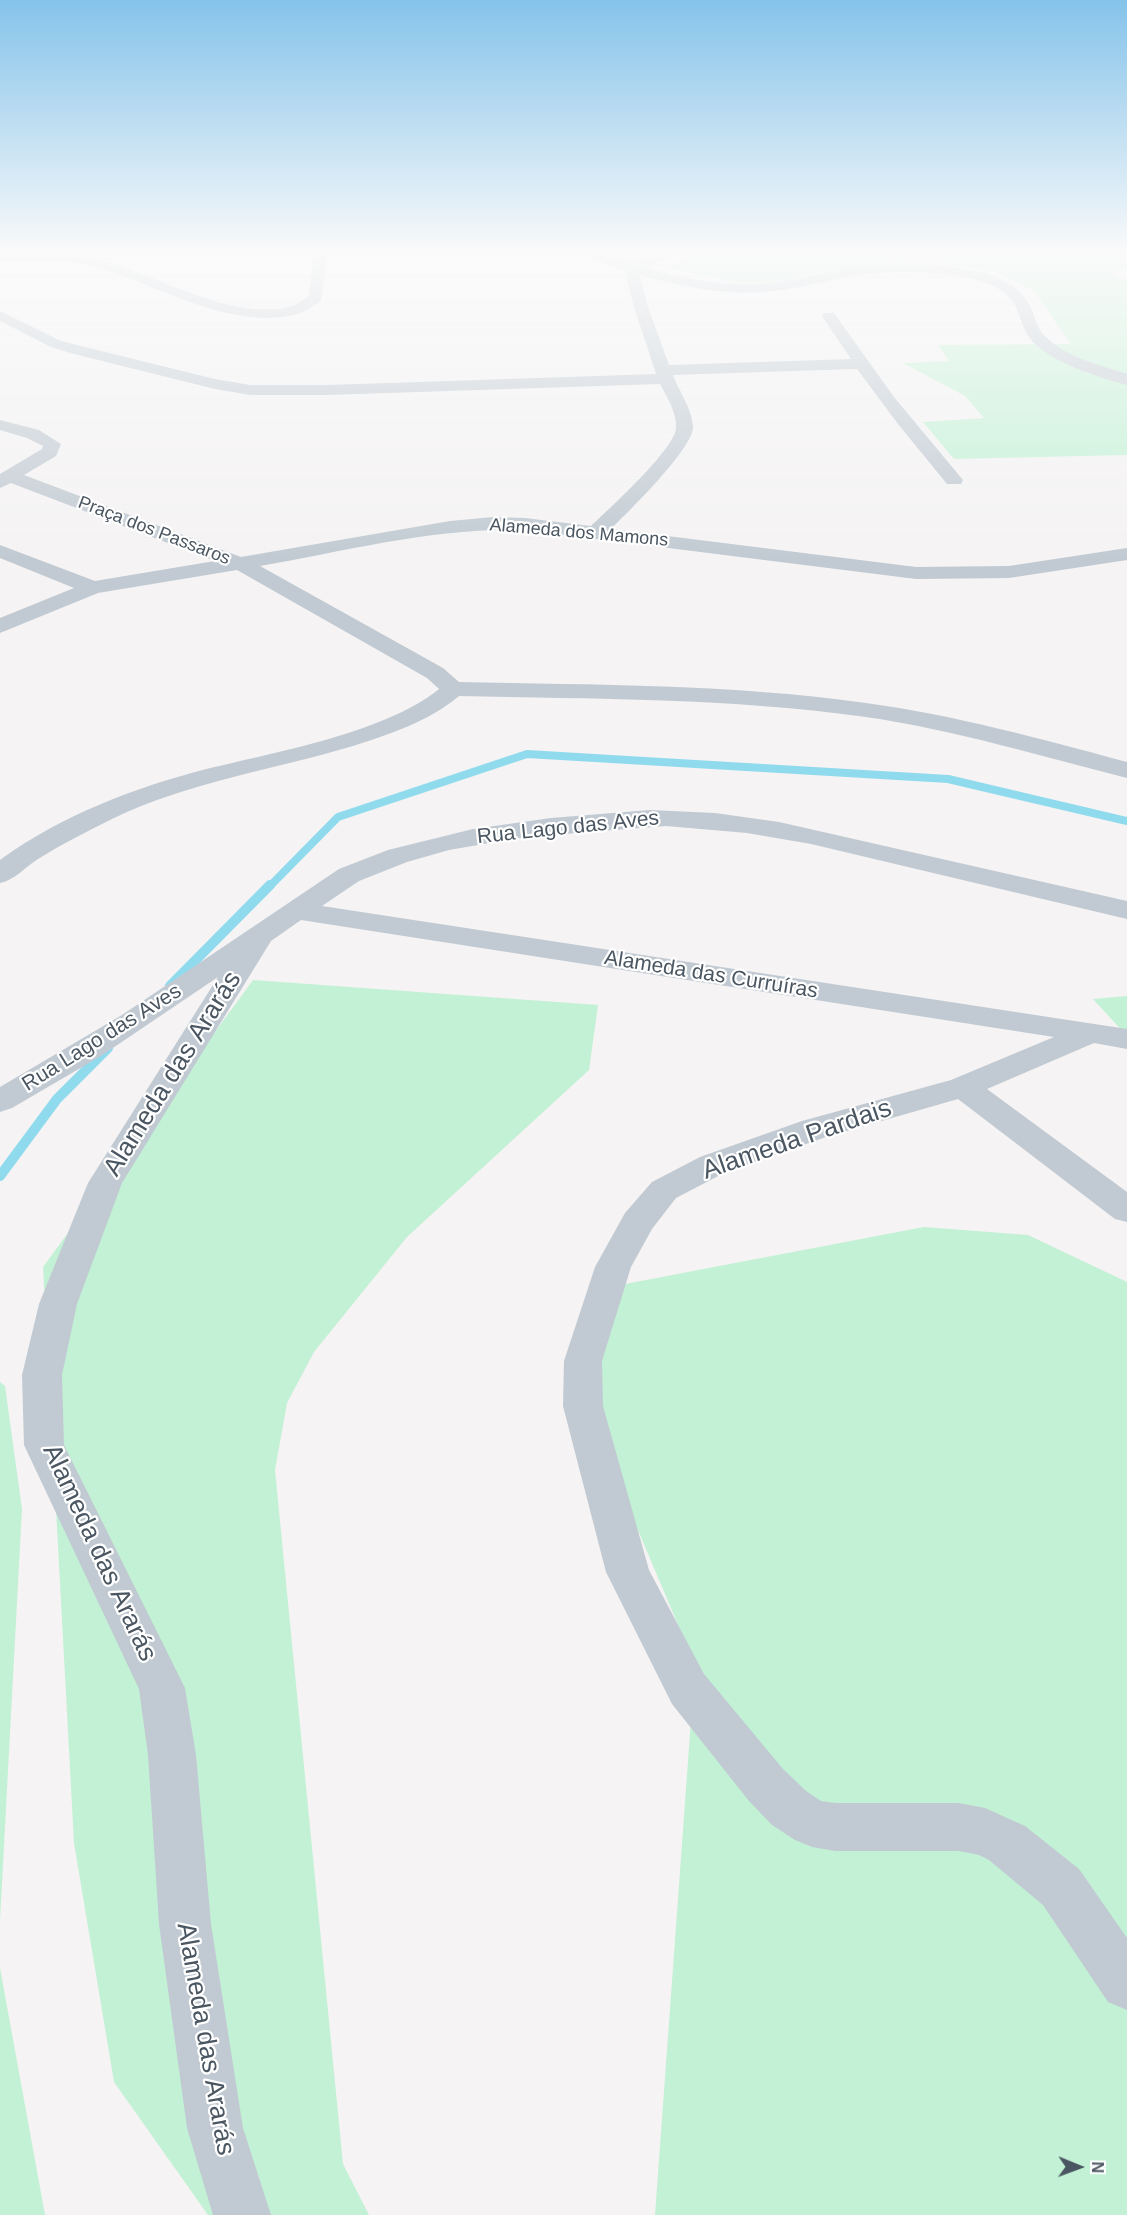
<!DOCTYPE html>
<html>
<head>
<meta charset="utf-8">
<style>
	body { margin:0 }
	#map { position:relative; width:1127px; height:2215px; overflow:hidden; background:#f5f3f3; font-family:Arial,sans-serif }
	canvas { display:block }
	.north { position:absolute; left:1049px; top:2137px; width:60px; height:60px; -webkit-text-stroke:4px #fff; paint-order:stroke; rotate:91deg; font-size:16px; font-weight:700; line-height:24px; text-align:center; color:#4a5661 }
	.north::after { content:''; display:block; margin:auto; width:21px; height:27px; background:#4a5661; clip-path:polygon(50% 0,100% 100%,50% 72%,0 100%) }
</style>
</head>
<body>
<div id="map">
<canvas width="1127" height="2215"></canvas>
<div class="north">N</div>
</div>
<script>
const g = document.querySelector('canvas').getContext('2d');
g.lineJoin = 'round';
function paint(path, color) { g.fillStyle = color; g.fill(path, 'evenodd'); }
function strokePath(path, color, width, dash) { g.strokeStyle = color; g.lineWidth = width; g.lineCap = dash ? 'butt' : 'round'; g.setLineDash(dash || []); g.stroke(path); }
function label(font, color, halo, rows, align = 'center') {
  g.font = font + ' Arial,sans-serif'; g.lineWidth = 4.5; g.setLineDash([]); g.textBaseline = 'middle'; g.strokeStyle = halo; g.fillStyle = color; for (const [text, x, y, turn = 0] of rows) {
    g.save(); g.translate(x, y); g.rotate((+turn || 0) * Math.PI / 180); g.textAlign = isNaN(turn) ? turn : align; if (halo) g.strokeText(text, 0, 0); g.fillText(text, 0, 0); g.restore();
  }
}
const green = new Path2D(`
	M701,250H1127V270L1111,272L1127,281V455L954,459L923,422L984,418L965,396L903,363L949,361L938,345L1071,344L1034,291L996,272L931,262L865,265L770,283H738L667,268Z
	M253,980L598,1005L589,1070L407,1237L314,1352L287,1403L275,1470L343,2164L369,2215H208L114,2082L74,1843L43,1267Z
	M1127,996V1036L1093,999Z
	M924,1227L1028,1235L1127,1282V2215H655L695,1665L597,1433L604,1288Z
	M0,1382L5,1386L22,1509L0,1920Z
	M0,1968L45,2215H0Z`);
const streamFar1 = new Path2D(`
	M269,887L338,817L527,754L948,779L1127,821`);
const stream = new Path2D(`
	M170,986L270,885
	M0,1176L57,1099L108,1048`);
const minor = new Path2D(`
	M320,250H333L327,259L321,301C314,305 305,312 297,314C232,332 157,284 95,267C65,258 31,262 0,262V254C33,254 67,251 100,260C156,274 230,321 289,307C296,305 303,300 309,296L313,259Z
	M580,250H597L632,264L663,250H681L646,268C683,279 725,286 763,284C795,281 826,272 858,267C895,261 934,263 972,270C996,275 1020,284 1031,308C1035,317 1037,329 1045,336C1065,357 1100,365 1127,374V385C1100,378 1051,362 1033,342C1024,332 1021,320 1017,309C1009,290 988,282 969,278C934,271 896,270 860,275C827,280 795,290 762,292C721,295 679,286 640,275L647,304L669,365L851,359L822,316L824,313H834L894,397L963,480L961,484H947L898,424L857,369L673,375C679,392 691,406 693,426C695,447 628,512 611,529L916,567L1009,566L1127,548V560L1009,578L916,579L525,530C437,527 346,551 260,566L443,668L459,682C595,685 732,684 866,703C955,715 1041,739 1127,762V778C1040,756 955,730 866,717C731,698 595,699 459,696C428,722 390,734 353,746C273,770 189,782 114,818C88,831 62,844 38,859C25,867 15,880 0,883V860L4,857C62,816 131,789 199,771C269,753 384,734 439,689L427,678L237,570L98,593L0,633V618L74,588L0,558V545L95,581L215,561L11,483L0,488V474L42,449L43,446L27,438L0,430V420L39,430L61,444L56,456L24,475L241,557L450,521L493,517L525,518L591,526C608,510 675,449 676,428C677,413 667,397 660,384L328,395H250L215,389L70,353L51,347L0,321V311L61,341L215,379L250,385H328L656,374L633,304L625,271L599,261Z
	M650,810L715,813L779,822L1127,901V919L811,844L747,833L666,826L525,837L449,850L407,862L359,881L322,906L1127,1029V1049L1094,1043L987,1089L1127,1192V1222L1115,1219L958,1099L826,1137L724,1173L676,1198L652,1229L631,1267L602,1361L603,1406L649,1570L704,1674L783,1769L806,1791L821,1801L835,1803H959L985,1808L1025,1826L1079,1869L1127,1938V2010L1108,2002L1043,1905L989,1860L979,1855L959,1851H835L812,1847L795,1840L772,1825L749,1801L672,1704L606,1572L563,1406L564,1361L595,1267L625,1213L652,1182L700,1157L802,1121L951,1080L1054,1037L301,920L271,941L122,1183L77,1304L62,1375L64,1445L185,1688L196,1755L211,1924L243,2128L271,2215H213L187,2128L159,1924L148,1755L139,1689L24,1445L22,1375L39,1304L88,1183L218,977L101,1056L12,1108L0,1112V1087L122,1015L339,869L388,850L473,829L551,818Z`);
const farStreetnames = [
	["Praça dos Passaros",154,531,21],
	["Alameda dos Mamons",579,533,5]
];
const streetNames = [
	["Rua Lago das Aves",568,828,-6],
	["Alameda das Curruíras",711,975,9],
	["Rua Lago das Aves",102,1038,-32]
];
const nearStreetnames = [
	["Alameda das Ararás",173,1074,-58],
	["Alameda Pardais",797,1140,-19],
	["Alameda das Ararás",99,1553,65],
	["Alameda das Ararás",205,2039,80]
];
paint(green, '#c3f1d5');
strokePath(streamFar1, '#90daee', 8);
strokePath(stream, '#90daee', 10);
paint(minor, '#c1cad2');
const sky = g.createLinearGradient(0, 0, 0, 560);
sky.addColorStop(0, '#85c3ea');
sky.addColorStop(0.45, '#fafafa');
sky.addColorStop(1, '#fafafa00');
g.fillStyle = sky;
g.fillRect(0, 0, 1127, 560);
label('18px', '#4a5661', '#fff', farStreetnames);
label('21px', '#4a5661', '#fff', streetNames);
label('26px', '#4a5661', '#fff', nearStreetnames);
</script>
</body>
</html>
